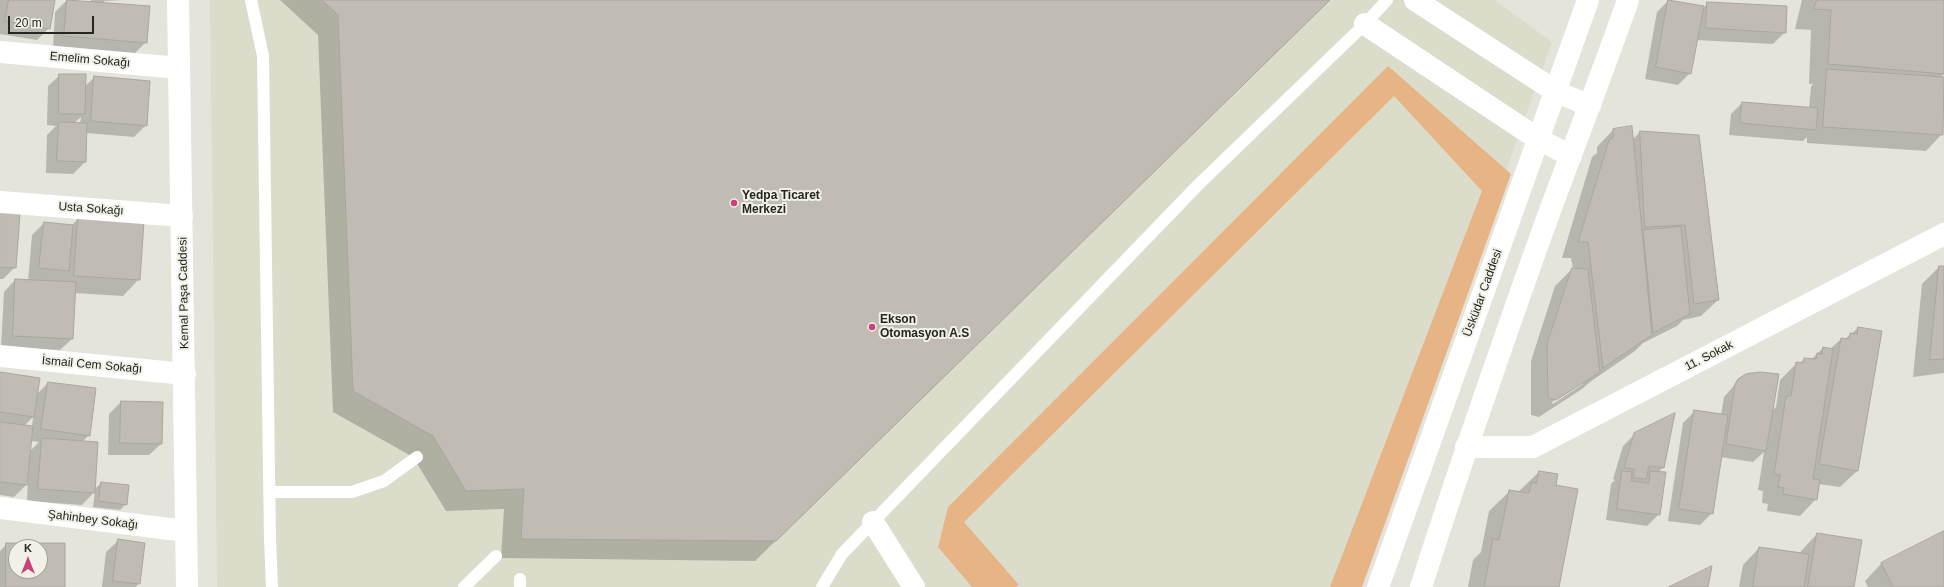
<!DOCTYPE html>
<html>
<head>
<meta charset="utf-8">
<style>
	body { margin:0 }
	#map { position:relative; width:1944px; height:587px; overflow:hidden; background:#e4e4db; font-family:Arial,sans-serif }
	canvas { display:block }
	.north { position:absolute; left:8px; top:539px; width:40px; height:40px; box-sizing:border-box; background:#f1f1e8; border:1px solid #9f9f98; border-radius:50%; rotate:0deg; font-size:11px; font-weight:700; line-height:16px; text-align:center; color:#252521 }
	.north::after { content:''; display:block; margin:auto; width:14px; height:18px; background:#ca4078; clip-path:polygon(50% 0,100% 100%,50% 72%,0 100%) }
	.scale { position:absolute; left:8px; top:16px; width:86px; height:18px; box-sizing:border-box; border:2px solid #252521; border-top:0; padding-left:5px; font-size:12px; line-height:14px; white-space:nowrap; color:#252521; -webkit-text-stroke:3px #f1f1e8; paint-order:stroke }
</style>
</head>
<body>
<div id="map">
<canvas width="1944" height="587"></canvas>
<div class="north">K</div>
<div class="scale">20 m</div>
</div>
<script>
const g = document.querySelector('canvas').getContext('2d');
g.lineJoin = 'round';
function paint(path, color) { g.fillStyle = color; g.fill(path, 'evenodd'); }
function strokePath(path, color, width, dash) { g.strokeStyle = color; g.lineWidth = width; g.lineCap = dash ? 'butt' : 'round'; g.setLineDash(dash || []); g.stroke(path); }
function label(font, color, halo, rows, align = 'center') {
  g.font = font + ' Arial,sans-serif'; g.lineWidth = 4; g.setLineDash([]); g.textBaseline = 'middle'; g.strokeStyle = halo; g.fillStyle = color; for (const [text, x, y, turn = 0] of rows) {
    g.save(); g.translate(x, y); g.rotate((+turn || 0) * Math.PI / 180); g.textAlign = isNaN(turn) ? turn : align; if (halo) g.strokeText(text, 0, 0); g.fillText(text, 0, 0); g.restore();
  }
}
const built = new Path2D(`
	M210,0H1495L1552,42L1502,182L1340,587H217Z`);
const green = new Path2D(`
	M1388,66L1511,174L1362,587H1330L1482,191L1394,96L964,522L1019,585L1016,587H972L938,547L948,507Z`);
const shadow = new Path2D(`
	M0,0H54L49,28L37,40L0,34Z
	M67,0L91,2V0H123L104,1V3L146,42L134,54L53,48L55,12Z
	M280,0H1329L755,561L501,558L504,509L446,511L413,457L333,412L318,35Z
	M1669,0L1704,7L1708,3L1785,32L1773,44L1696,40L1690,73L1678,85L1645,79L1657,12Z
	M1802,0H1944V74L1940,78H1944L1942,134L1926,151L1807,143V137L1803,141L1729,135L1731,114L1742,103L1809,108L1811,87L1813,84H1809L1811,30L1795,29Z
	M60,75L84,87L95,77L146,125L134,137L86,133L85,162L73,174L46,173L47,135L56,126L47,125L48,86ZM81,117L80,124L74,123Z
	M1613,130L1632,140L1640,132L1698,136L1718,300L1701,316L1683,320L1677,326L1643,343L1635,351L1590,382L1582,389L1539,417L1531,415V361L1555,286L1573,268L1571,258H1562L1592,157L1597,153V147ZM1583,382V384L1553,404L1552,402Z
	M0,213L15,267L3,279H0Z
	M78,219L139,279L123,296L74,293L72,339L60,350L1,348L4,292L15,280L28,281L32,235L44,223L71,226Z
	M1939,267H1944V373L1913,377L1922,284Z
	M1858,328L1857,471L1840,487L1819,484L1816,499L1800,516L1767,511L1768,504L1762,503L1763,491L1758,490L1764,452L1753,462L1720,457L1712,513L1700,525L1668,521L1683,423L1695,411L1721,415L1724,397L1739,380L1772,411L1776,407L1780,380L1797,363L1799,364L1804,359L1811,360L1823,348L1830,349L1841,339H1845Z
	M0,373L37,394L48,383L89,435L82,442L94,490L101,483L126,504L120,510L93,507L95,491L82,505L27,501L28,476H27L26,485L14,497L0,495ZM33,417L32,427L24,426ZM31,441L39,442L30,451Z
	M121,402L162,403L161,444L149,455H108L109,414Z
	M1635,434L1663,467L1658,473L1659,514L1647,526L1606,520L1611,484L1615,480L1613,479L1623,446Z
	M1539,472L1558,587H1468L1473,560L1481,552L1489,511L1510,491L1518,492Z
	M1944,533V587H1868L1865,581L1881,564Z
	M1817,534L1853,587H1739L1743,565L1759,548L1800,554L1801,551Z
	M118,541L139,583L136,587H102L106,552Z
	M7,544H64V587H0V551ZM16,547H40V571H16Z`);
const building = new Path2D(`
	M9,0H55L50,29L5,21Z
	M67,0L150,6L147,43L64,36Z
	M322,0H1330L776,541L521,539L524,489L466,491L433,436L353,391L338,15Z
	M1668,0L1704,6L1691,74L1656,67Z
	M1817,0H1944V74L1828,64L1831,10L1814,9Z
	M1707,2L1787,6L1786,33L1706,28Z
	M1827,69L1944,77L1943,135L1823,127Z
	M59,74H86L85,114H59Z
	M94,76L150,81L147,126L91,121Z
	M1742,102L1818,108L1816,130L1740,123Z
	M59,122L87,123L86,162L57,161Z
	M1632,126L1652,335L1603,368L1588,242H1578L1609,140L1613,138V129Z
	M1640,131L1699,135L1719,300L1694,304L1685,225L1645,227Z
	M0,212L20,214L16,268L0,267Z
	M78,218L144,221L140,280L74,276Z
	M44,222L73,225L69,271L39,268Z
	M1681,227L1690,314L1653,333L1643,230Z
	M1939,266H1944V359L1930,360Z
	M1572,268L1588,269L1600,372L1556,400L1548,398L1547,344Z
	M15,279L76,282L73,339L13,336Z
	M1858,327L1882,331L1858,471L1819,464L1841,338L1849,339L1850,333L1857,334Z
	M1823,347L1833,349L1813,479L1820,480L1817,500L1783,494L1784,488L1778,487L1780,475L1774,474L1786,396H1791L1796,362L1803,363L1804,358L1816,359L1817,353L1822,354Z
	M0,372L40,378L34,417L0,412Z
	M1760,372L1779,374L1766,451L1726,444L1735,384L1738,379L1746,374Z
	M48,382L96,388L90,436L41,429Z
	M121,401L163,402L162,444L120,443Z
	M1694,410L1728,415L1713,514L1679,509Z
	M1675,413L1664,468L1649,466L1646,479L1633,478L1634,469L1624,468L1634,433Z
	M0,422L33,426L27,485L0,482Z
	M42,438L98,442L95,493L38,489Z
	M1539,471L1558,474L1556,485L1578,489L1559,587H1484L1493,539L1499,540L1509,490L1529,493L1532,482L1536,483Z
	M1622,471L1632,472L1631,481L1649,483L1650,471L1666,472L1660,515L1617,509Z
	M101,482L129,485L127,505L99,501Z
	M1944,531V587H1893L1881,563Z
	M1817,533L1862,540L1854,587H1808Z
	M118,539L145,543L140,584L113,581Z
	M6,543H65V587H6ZM16,547H40V571H16Z
	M1759,547L1809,554L1804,587H1753Z
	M1712,566L1708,587H1669Z`);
const service = new Path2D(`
	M251,0L263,56L270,539L272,587
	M269,492H352L384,481L417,457
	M464,587L496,556
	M520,587V579
	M822,587L842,554L1198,185L1365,24L1387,0`);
const minor = new Path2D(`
	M1415,0L1555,91L1590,106
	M1365,24L1538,139L1571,156
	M0,52L179,68
	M0,202L182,216
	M0,356L185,374
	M1466,447H1533L1944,234
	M0,508L186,531
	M873,522L914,587`);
const tertiary = new Path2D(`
	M178,0L187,587`);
const secondary = new Path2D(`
	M1378,587L1588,0
	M1421,587C1458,471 1498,356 1539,241C1568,160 1600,81 1628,0`);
const markers = [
	[734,203,4,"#ca4078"],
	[872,327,4,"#ca4078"]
];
const streetNames = [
	["Emelim Sokağı",90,60,5],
	["Usta Sokağı",91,209,4],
	["Kemal Paşa Caddesi",184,293,-91],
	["Üsküdar Caddesi",1483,293,-70],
	["11. Sokak",1709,356,-27],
	["İsmail Cem Sokağı",92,365,5],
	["Şahinbey Sokağı",93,520,7]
];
const poiNames = [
	["Yedpa Ticaret",742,196],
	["Merkezi",742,210],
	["Ekson",880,320],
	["Otomasyon A.S",880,334]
];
paint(built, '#dcdccb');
paint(green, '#e6b485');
paint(shadow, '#0003');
paint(building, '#c0bcb4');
strokePath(building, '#aaa69e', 1);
strokePath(service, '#fff', 12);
strokePath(minor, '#fff', 22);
strokePath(tertiary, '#fff', 22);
strokePath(secondary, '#fff', 22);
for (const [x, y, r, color] of markers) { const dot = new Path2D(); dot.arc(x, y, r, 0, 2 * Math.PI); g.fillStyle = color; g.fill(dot); strokePath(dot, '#f1f1e8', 1.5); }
label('12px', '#252521', '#f1f1e8', streetNames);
label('bold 12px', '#252521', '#f1f1e8', poiNames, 'left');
</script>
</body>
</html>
